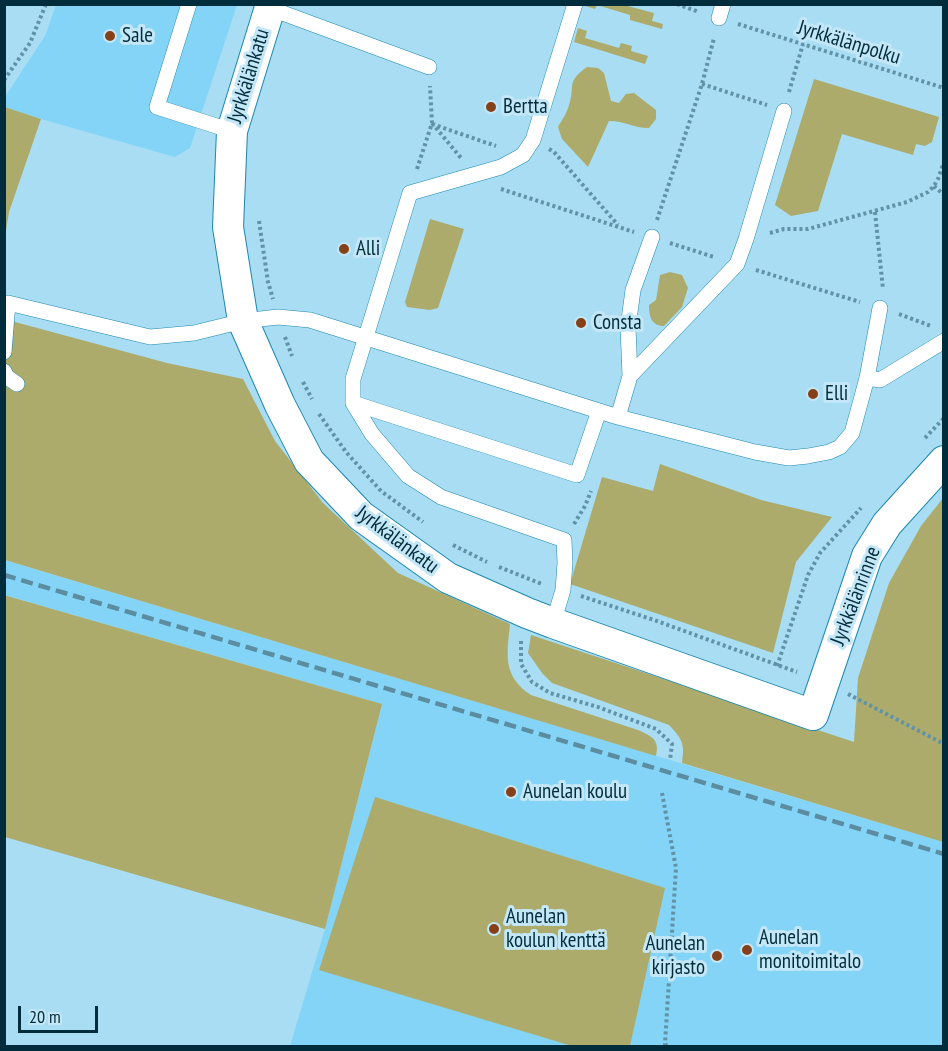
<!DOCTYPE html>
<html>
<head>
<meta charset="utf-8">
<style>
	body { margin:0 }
	#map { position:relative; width:948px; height:1051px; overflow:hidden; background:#a8ddf4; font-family:"PT Sans Narrow",sans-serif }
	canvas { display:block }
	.frame { position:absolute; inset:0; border:6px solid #002c3b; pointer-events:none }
	.scale { position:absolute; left:18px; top:1006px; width:80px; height:27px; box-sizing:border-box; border:3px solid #002c3b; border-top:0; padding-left:8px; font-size:18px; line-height:21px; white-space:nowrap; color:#002c3b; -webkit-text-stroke:4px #c4e7f7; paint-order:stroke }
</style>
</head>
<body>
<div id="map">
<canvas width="948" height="1051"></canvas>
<div class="frame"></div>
<div class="scale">20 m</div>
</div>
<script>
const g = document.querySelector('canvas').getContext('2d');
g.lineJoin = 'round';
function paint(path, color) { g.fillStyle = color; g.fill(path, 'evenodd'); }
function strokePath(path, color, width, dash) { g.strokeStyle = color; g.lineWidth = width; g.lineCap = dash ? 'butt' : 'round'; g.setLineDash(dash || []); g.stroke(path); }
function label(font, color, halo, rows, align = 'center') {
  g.font = font + ' "PT Sans Narrow",sans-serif'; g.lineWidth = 6; g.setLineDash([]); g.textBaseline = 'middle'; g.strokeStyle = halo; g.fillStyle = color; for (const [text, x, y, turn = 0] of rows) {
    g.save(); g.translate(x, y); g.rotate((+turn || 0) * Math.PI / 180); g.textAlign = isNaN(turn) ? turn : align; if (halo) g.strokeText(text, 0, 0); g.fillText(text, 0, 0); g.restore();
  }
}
const built = new Path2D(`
	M56,5H237L190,148L175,157L41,119L5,107V97L45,36Z
	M4,560L943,842V1046H290L325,929L382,704L5,595Z`);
const green = new Path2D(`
	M585,5H624L654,13L652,21L663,24L662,29L630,20V15L597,5L595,9L585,6Z
	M578,28L587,31L585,38L619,48L621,43L632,46L631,51L648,56L645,64L574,42Z
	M587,67L598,68L604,73L611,101L619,103L626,94L634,93L656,110V119L649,128C633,128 625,121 609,121L588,167L562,139L558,127C562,120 567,113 569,105C576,85 565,83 587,67Z
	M814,79L939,117L932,142L925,146L916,144L913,155L842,134L818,211L791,216L775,205Z
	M5,107L41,119L9,212L5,237Z
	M430,219L464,229L438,308L430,310L407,307L405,302Z
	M670,272L682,275L688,288L682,307L664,326C651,326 649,316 649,305L656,300L660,275Z
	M4,319L167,363L243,379L275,441L323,503L398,573L510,624C507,654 502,676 531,695L638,730C651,736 660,739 656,756L5,560Z
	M660,464L761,500L832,517L796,562L773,653L570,584L602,477L653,491Z
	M943,498V842L682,763C685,743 682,739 669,725L552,683L542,673L528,653L531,635L854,742L858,678L889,583L921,526Z
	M4,595L382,704L325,929L5,837Z
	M375,797L665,888L630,1046H572L319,970Z`);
const path = new Path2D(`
	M677,4L699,12
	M738,24L944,88
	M4,80L30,43L46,4
	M702,84L767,105
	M789,92L803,44
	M432,123L461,158
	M432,124L496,146
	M549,149L554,152L618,225
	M417,169L432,123L430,86
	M934,186L944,195
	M501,189L634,232
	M875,212L883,289
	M657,220L702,84L714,38
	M259,221L268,282L273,299
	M770,233L784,229H808L907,202L928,192L934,186L938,179L944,162
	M670,243L714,257
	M756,270L860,302
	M899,314L931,326
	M285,337L292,356
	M303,382L312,399
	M319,414L346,452L381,491L423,522
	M925,438L944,418
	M574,524L585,506L591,491
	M453,545L487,562
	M499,567L542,584
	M581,596L654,620L797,672
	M521,641V664L532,682L550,693L598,707L656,729L672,744L670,760
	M777,666L808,575L820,553L861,508
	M848,694L944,744
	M662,793L676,868L665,1044L667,1046`);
const lane = new Path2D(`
	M189,4L157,107L232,131
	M575,4L533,140L523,155L501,167L410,193L353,379V403L577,475L599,411
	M269,8L429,67
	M719,18L723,4
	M4,352L8,303L150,337L194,333L243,321L278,317L310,320L618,417L755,452L789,458L808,456L829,452L840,447L852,433L867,378L880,308
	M4,371L7,377L17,384
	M630,376L628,327L633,290L652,237
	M867,378L880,380L944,341
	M353,403L372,434L408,476L441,497L564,540L565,563L563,590L553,623
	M618,417L630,376L737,264L746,239L784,111`);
const street = new Path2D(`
	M271,4L232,131L228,227L243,321L280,405L309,461L361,516L448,578L527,613L553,623L813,715L867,556L887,524L944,461`);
const rail = new Path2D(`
	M4,575L944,854`);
const markers = [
	[110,36,6,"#864019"],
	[491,107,6,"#864019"],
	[344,249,6,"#864019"],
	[581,323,6,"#864019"],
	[813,394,6,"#864019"],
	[511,792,6,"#864019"],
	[494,929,6,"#864019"],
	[747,950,6,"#864019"],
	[717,956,6,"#864019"]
];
const poiNames = [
	["Sale",122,36],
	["Bertta",503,107],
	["Alli",356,249],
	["Consta",593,323],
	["Elli",825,394],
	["Aunelan koulu",523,792],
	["Aunelan",506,917],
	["koulun kenttä",506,941],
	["Aunelan",759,938],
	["monitoimitalo",759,962],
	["Aunelan",705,944,"right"],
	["kirjasto",705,968,"right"]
];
const streetNames = [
	["Jyrkkälänpolku",849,43,17],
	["Jyrkkälänkatu",249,76,-73],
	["Jyrkkälänkatu",397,540,37],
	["Jyrkkälänrinne",856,596,-69]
];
paint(built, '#83d4f6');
paint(green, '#adab6c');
strokePath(lane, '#1d88ad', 16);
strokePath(street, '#1d88ad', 32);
strokePath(path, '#6192a6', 4, [3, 3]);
strokePath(lane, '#fff', 15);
strokePath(street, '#fff', 30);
strokePath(rail, '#5b8c9f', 4.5, [12, 6]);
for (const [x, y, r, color] of markers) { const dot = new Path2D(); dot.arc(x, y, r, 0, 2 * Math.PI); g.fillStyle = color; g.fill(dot); strokePath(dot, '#c4e7f7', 2); }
label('21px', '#002c3b', '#c4e7f7', poiNames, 'left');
label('21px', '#002c3b', '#c4e7f7', streetNames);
</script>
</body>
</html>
